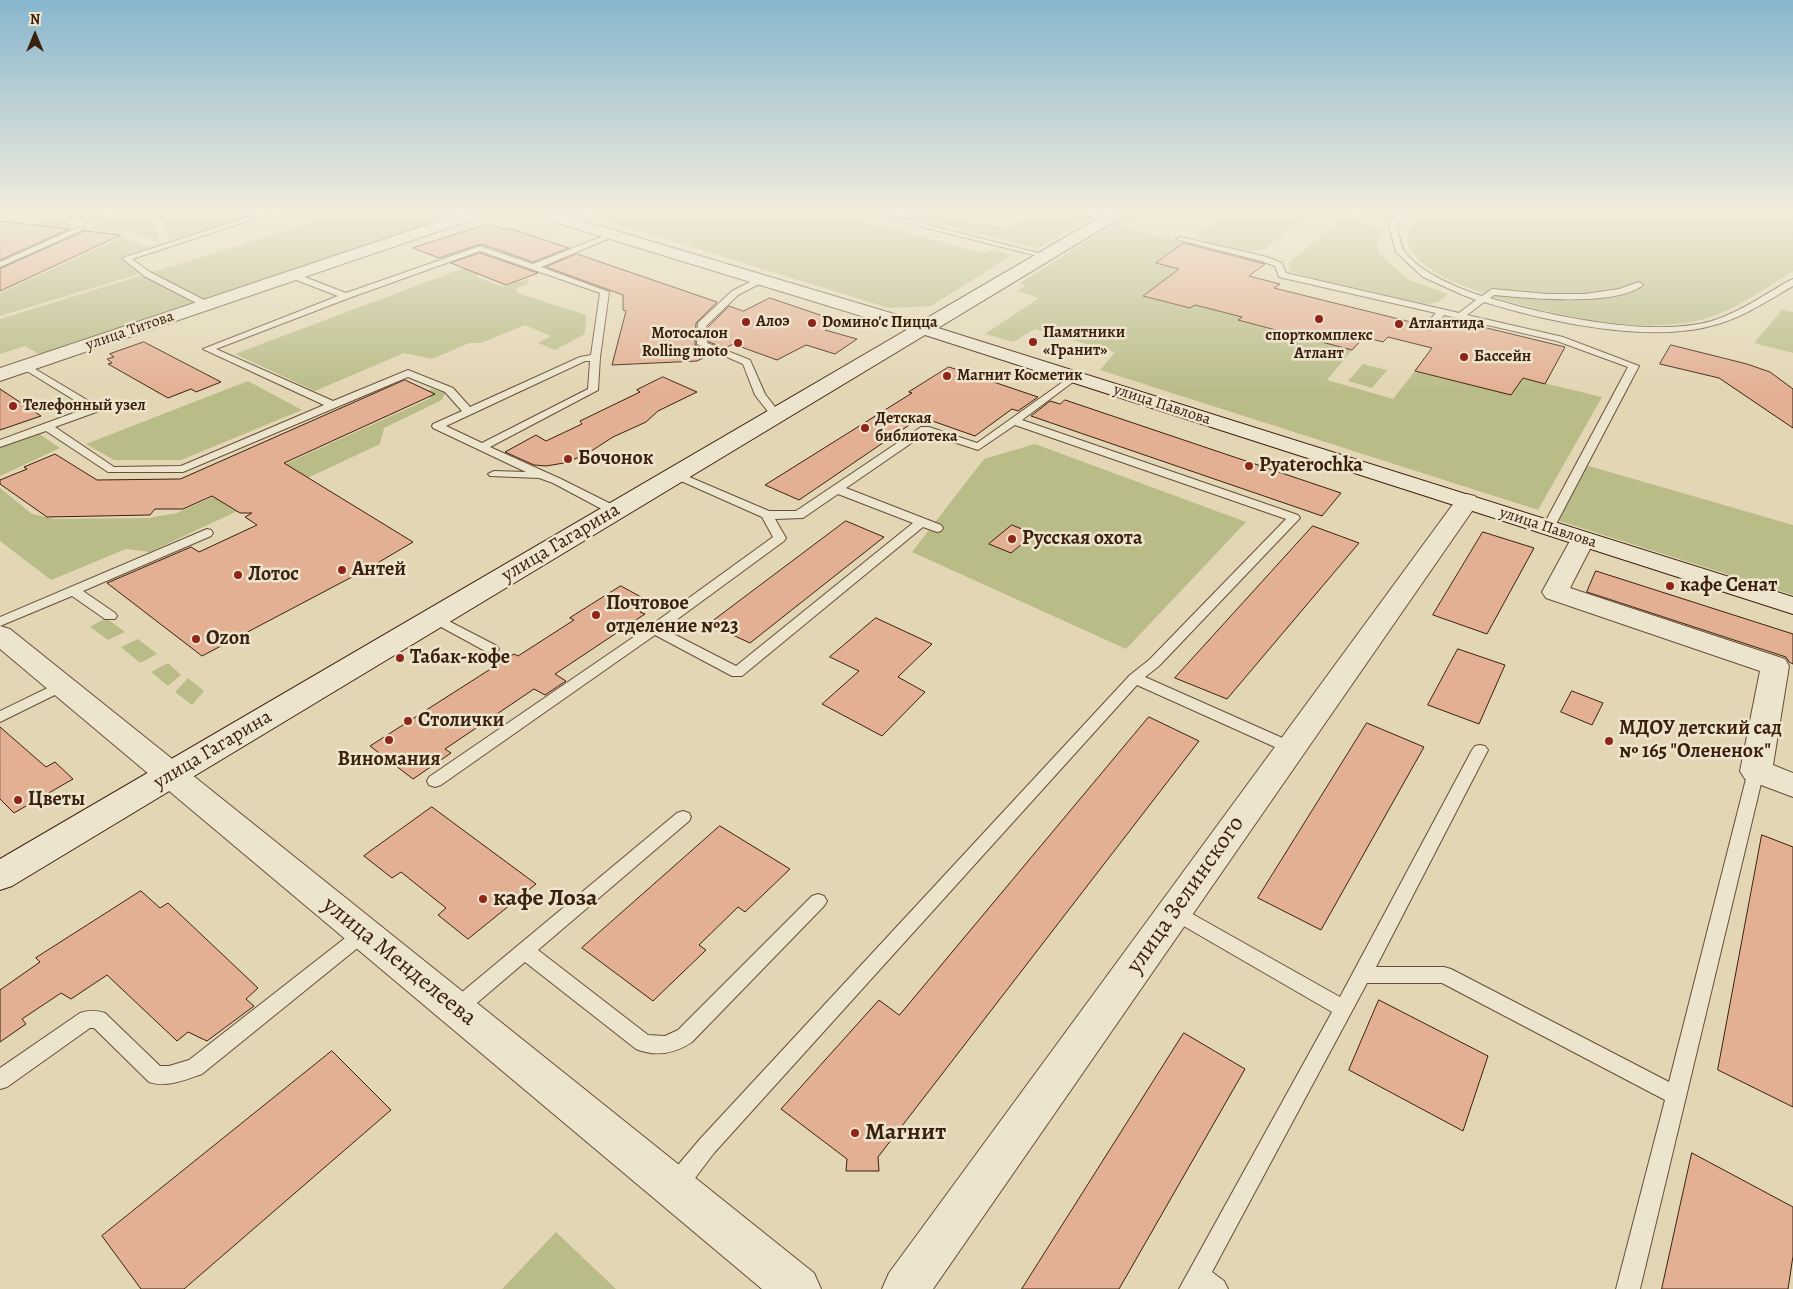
<!DOCTYPE html>
<html>
<head>
<meta charset="utf-8">
<style>
	body { margin:0 }
	#map { position:relative; width:1793px; height:1289px; overflow:hidden; background:#e3d6b4; font-family:Alegreya,serif }
	canvas { display:block }
	.north { position:absolute; left:10px; top:10px; width:50px; height:50px; -webkit-text-stroke:4px #ede4ce; paint-order:stroke; rotate:0deg; font-size:14px; font-weight:700; line-height:20px; text-align:center; color:#3c200e }
	.north::after { content:''; display:block; margin:auto; width:18px; height:22px; background:#3c200e; clip-path:polygon(50% 0,100% 100%,50% 72%,0 100%) }
</style>
</head>
<body>
<div id="map">
<canvas width="1793" height="1289"></canvas>
<div class="north">N</div>
</div>
<script>
const g = document.querySelector('canvas').getContext('2d');
g.lineJoin = 'round';
function paint(path, color) { g.fillStyle = color; g.fill(path, 'evenodd'); }
function strokePath(path, color, width, dash) { g.strokeStyle = color; g.lineWidth = width; g.lineCap = dash ? 'butt' : 'round'; g.setLineDash(dash || []); g.stroke(path); }
function label(font, color, halo, rows, align = 'center') {
  g.font = font + ' Alegreya,serif'; g.lineWidth = 5; g.setLineDash([]); g.textBaseline = 'middle'; g.strokeStyle = halo; g.fillStyle = color; for (const [text, x, y, turn = 0] of rows) {
    g.save(); g.translate(x, y); g.rotate((+turn || 0) * Math.PI / 180); g.textAlign = isNaN(turn) ? turn : align; if (halo) g.strokeText(text, 0, 0); g.fillText(text, 0, 0); g.restore();
  }
}
const green = new Path2D(`
	M77,210H122L85,225L81,211Z
	M132,210H152L160,243L139,234L89,228Z
	M162,210H272L169,241Z
	M354,210H471L41,355L25,346L0,354V319Z
	M577,210H819L984,253L991,250L1012,255L931,306L889,308L588,215Z
	M881,210H920L977,225L981,222L1008,229L1043,210H1102L1038,248Z
	M1136,210H1150L1122,228L1185,243L1156,262L1179,269L1143,296L1190,308L1195,305L1242,317L1239,320L1352,350L1327,380L1393,399L1415,371L1511,395L1523,378L1602,397L1538,510L1100,370L1115,352L1035,329L1013,342L985,334L1039,298L1018,291L1026,286L1020,283Z
	M1234,210H1296L1305,217L1264,249C1247,254 1214,247 1199,238L1200,234Z
	M1355,210H1394L1387,221L1348,214Z
	M1429,210H1793V271C1763,289 1731,314 1696,321C1667,327 1634,326 1605,322C1569,317 1388,284 1409,228C1412,221 1423,215 1429,210Z
	M56,215L65,216L72,229L0,262V239Z
	M1342,219L1384,227L1378,238V252L1407,279L1448,294L1438,302L1426,304L1301,275L1290,270L1289,263Z
	M122,237L150,247L120,257L139,274L0,316V293Z
	M496,260L476,277L503,287L527,279L528,284L516,288L517,293L586,315L585,334L555,350L538,343L551,336L525,325L481,343H469L432,359L404,353L315,391L235,354L466,267Z
	M1782,310L1793,312V353L1754,343Z
	M1363,364L1387,370L1372,388L1348,381Z
	M248,381L302,410L181,460H114L86,444Z
	M432,389L445,393L442,400L384,428L380,444L150,552L126,549L51,580L0,541V488L32,514L54,519L149,518L177,513L431,398L425,392Z
	M38,433L60,448L0,476V447Z
	M1035,444L1246,522L1126,649L912,552L984,459Z
	M1582,464L1793,525V595L1553,519Z
	M106,618L125,632L108,640L90,627Z
	M138,639L157,654L140,663L121,647Z
	M168,663L181,675L168,686L151,672Z
	M188,678L204,691L192,705L175,692Z
	M556,1232L616,1289H502Z`);
const building = new Path2D(`
	M0,221L69,229L0,260Z
	M488,224L505,229L509,228L569,248L533,262L481,244L439,258L413,248Z
	M85,231L121,235L0,291V269Z
	M1184,243L1265,264L1249,276L1280,284L1274,288L1423,325V327L1426,330H1432L1435,327L1446,330L1454,320L1565,347L1545,384L1523,378L1511,395L1415,371L1432,348L1388,337L1383,342L1364,337L1352,350L1238,320L1242,317L1195,305L1190,308L1143,296L1179,269L1156,263Z
	M480,253L538,273L506,285L451,263Z
	M577,254L717,302L696,323L695,345L714,353L697,361L612,365L626,311L623,310V295L546,267Z
	M770,298L829,318L823,322L828,324L825,326L830,327L825,330L857,339L835,354L806,345L777,360L733,344L725,348L709,342L708,327L729,306L743,311Z
	M144,342L221,382L196,392L191,389L168,398L108,364L112,363L107,359L114,357L110,354Z
	M1671,345L1747,364L1770,372L1793,389V428L1719,378L1660,364Z
	M949,367L1038,397L1018,411L1012,409L975,436L921,417L799,500L765,485L912,393L909,392Z
	M663,377L697,392L658,411L646,422L613,437L585,455L564,463L546,466L534,465L505,452L536,435L546,441L582,424L580,421L640,392L637,390Z
	M405,380L435,394L284,463L413,542L369,568L202,656L107,583L191,547L199,552L257,525L245,517L252,513H240L212,496L183,509H155L150,515L47,517L0,484V480L27,469L24,467L55,454L97,480L180,479Z
	M0,389L41,416L0,430Z
	M1065,400L1341,493L1322,516L1031,416L1050,401L1060,404Z
	M846,521L884,537L750,643L709,624Z
	M1012,525L1034,534L1011,553L989,544Z
	M1313,526L1359,543L1227,699L1175,678Z
	M1483,532L1534,548L1487,634L1433,615Z
	M1596,571L1793,634V664L1789,662L1786,657L1587,592Z
	M621,586L652,603L640,612L645,614L555,674L566,681L545,695L534,689L445,749L451,753L413,779L370,746L514,654L518,656L574,620L570,618Z
	M876,618L932,644L898,677L925,692L882,736L822,704L859,671L830,657Z
	M1458,649L1505,665L1479,724L1428,705Z
	M1572,691L1603,703L1592,725L1561,712Z
	M1149,717L1199,741L878,1157L879,1171H846L847,1159L781,1109L879,1000L899,1015Z
	M1367,723L1424,747L1321,930L1258,898Z
	M0,727L46,767L55,762L73,779L14,813L0,799Z
	M432,807L536,884L468,939L438,915L446,908L401,872L392,878L364,856Z
	M720,826L790,869L745,912L738,907L699,945L706,950L653,1001L582,948Z
	M1762,835L1793,847V1107L1718,1070Z
	M141,891L160,908L168,903L258,988L246,999L254,1006L207,1041L188,1032L177,1041L107,975L71,999L61,993L22,1019L26,1024L0,1042V990L40,962L36,958Z
	M1379,1000L1488,1056L1463,1131L1349,1070Z
	M1184,1033L1245,1069L1119,1289H1022Z
	M332,1051L391,1110L184,1289H141L102,1236Z
	M1692,1153L1793,1207V1256L1788,1289H1662Z`);
const lane = new Path2D(`
	M3,210H14L0,216V211Z
	M270,210H282L132,259L150,272L210,303V307H204L144,276L122,258Z
	M855,210H869L1050,256L1046,258Z
	M1399,210H1407L1397,226C1399,234 1400,246 1405,252C1419,272 1459,289 1482,296L1492,289L1547,294H1585L1619,289L1639,282L1643,285C1616,307 1528,298 1494,295L1490,298C1548,316 1653,338 1712,321C1730,315 1747,306 1763,296C1773,291 1783,283 1793,279V286C1769,300 1745,316 1718,324C1652,345 1549,322 1484,302L1467,315L1563,337L1639,366L1554,528L1548,532L1542,528L1628,367L1557,341L1444,315L1432,328H1426L1424,326L1436,313L1279,277L1275,266L1261,261L1176,239L1180,237L1267,257L1282,263L1286,273L1459,313L1476,300L1463,295L1423,277L1396,252L1389,226Z
	M78,227L85,229L0,267V262Z
	M610,233L617,235L541,267L609,292L600,357L598,390L490,447L561,479L619,508L621,511L619,514H611L553,483L539,478L490,476L488,474L494,471L526,472L433,428L432,426L433,424L462,411L445,392L408,377L183,472H108L46,431L0,447V440L87,408L22,368V364L25,363L99,407L100,409L99,411L55,427L114,467L181,466L324,405L203,349L338,296L291,278V274H297L346,293L480,246L533,264ZM480,251L600,293L591,355L580,357L470,407L453,388L408,370L333,401L216,349L349,298ZM585,361H590L588,389L482,443L446,426Z
	M760,277L764,280L763,282L738,295L706,326L707,343L750,360L765,394L782,416L777,419L773,418L755,395L743,364L697,344L698,323L732,291Z
	M1074,374L1079,377L1077,379L1022,420L1298,515L1300,518L1159,666L1145,677L1296,744L1299,748L1296,752L1291,753L1286,752L1137,685L714,1153L683,1194L675,1197L667,1194L664,1186L667,1178L700,1139L1130,675L1149,660L1286,519L1015,425L978,450L926,433L846,488L941,525L943,528L941,531L937,532L923,527L742,676H732L655,635L441,785L435,787L429,785L427,781L429,777L657,621L773,537L762,517L672,477L670,475L672,473H680L769,511H796L921,427H929L977,443ZM838,494L913,523L736,666L664,629L784,541L786,538L775,519L803,518Z
	M207,529L211,530L213,533L211,536L83,591L115,613L117,616L115,619H105L72,596L0,626V617Z
	M435,614L497,646L499,649L497,652H487L430,621L428,618L430,615Z
	M62,681L67,683L69,686L67,689L0,722V711Z
	M1480,745L1485,746L1488,750L1376,967H1444L1451,969L1669,1082L1748,771L1750,767L1756,765L1762,767L1764,771L1640,1289H1616L1665,1100L1442,983H1367L1212,1272L1224,1281L1228,1289H1179L1332,1012L1168,917L1165,912L1168,907L1174,905L1180,907L1340,997L1472,750L1475,746Z
	M683,811L689,813L691,817L689,821L538,950L648,1035L665,1036L678,1030L812,896L818,894L824,896L827,901L824,906L692,1042C674,1054 656,1057 636,1049L525,962L464,1014L457,1016L450,1014L448,1008L450,1002L677,813Z
	M364,926L370,928L373,933L370,938L202,1074C185,1080 166,1088 149,1082L94,1028H90L7,1087L0,1089V1068L80,1013C89,1010 96,1010 105,1013L160,1066H169L189,1060L358,928Z`);
const street = new Path2D(`
	M472,210H494L492,213L0,381V368Z
	M523,210H546L931,325L933,329L931,333L924,335L917,333L525,213Z
	M1467,494L1475,496L1479,501L933,1289H882L889,1273L1459,496Z
	M1583,532L1592,534L1595,539L1570,588L1785,659L1789,666L1773,765L1793,773V797L1745,779L1740,771L1760,671L1546,598L1542,592L1571,539L1574,534Z
	M0,626L10,629L814,1273L821,1289H762L0,649Z`);
const secondary = new Path2D(`
	M1112,210H1130L1128,213L938,328L1793,597V614L925,335L12,886L0,890V859Z`);
const markers = [
	[1319,319,5,"#8f2418"],
	[746,322,5,"#8f2418"],
	[812,323,5,"#8f2418"],
	[1399,324,5,"#8f2418"],
	[1033,342,5,"#8f2418"],
	[738,343,5,"#8f2418"],
	[1464,357,5,"#8f2418"],
	[947,376,5,"#8f2418"],
	[13,406,5,"#8f2418"],
	[865,428,5,"#8f2418"],
	[568,459,5,"#8f2418"],
	[1249,466,5,"#8f2418"],
	[1012,539,5,"#8f2418"],
	[342,570,5,"#8f2418"],
	[238,575,5,"#8f2418"],
	[1670,586,5,"#8f2418"],
	[596,615,5,"#8f2418"],
	[196,639,5,"#8f2418"],
	[400,658,5,"#8f2418"],
	[408,721,5,"#8f2418"],
	[389,740,5,"#8f2418"],
	[1609,741,5,"#8f2418"],
	[18,800,5,"#8f2418"],
	[483,899,5,"#8f2418"],
	[855,1133,5,"#8f2418"]
];
const farPoinames = [
	["Алоэ",756,322],
	["Doмино'с Пицца",822,323],
	["Атлантида",1409,324],
	["Памятники",1043,333],
	["«Гранит»",1043,351],
	["Мотосалон",728,334,"right"],
	["Rolling moto",728,352,"right"],
	["спорткомплекс",1319,336,"center"],
	["Атлант",1319,354,"center"],
	["Бассейн",1474,357],
	["Магнит Косметик",957,376],
	["Телефонный узел",23,406],
	["Детская",875,419],
	["библиотека",875,437]
];
const farStreetnames = [
	["улица Титова",130,331,-19],
	["улица Павлова",1162,405,18],
	["улица Павлова",1548,528,18]
];
const poiNames = [
	["Бочонок",578,459],
	["Pyaterochka",1259,466],
	["Русская охота",1022,539],
	["Антей",352,570],
	["Лотос",248,575],
	["кафе Сенат",1680,586],
	["Почтовое",606,604],
	["отделение №23",606,627],
	["Ozon",206,639],
	["Табак-кофе",410,658],
	["Столички",418,721],
	["МДОУ детский сад",1619,729],
	["№ 165 \"Олененок\"",1619,752],
	["Виномания",389,760,"center"],
	["Цветы",28,800]
];
const streetNames = [
	["улица Гагарина",561,543,-31],
	["улица Гагарина",213,750,-31]
];
const nearStreetnames = [
	["улица Зелинского",1186,895,-55],
	["улица Менделеева",399,962,39]
];
const nearPoinames = [
	["кафе Лоза",493,899],
	["Магнит",865,1133]
];
paint(green, '#babc88');
paint(building, '#e3b093');
strokePath(building, '#3c200e', 1);
strokePath(lane, '#664e38', 2);
strokePath(street, '#664e38', 2);
strokePath(secondary, '#3c200e', 2);
paint(lane, '#ede4ce');
paint(street, '#ede4ce');
paint(secondary, '#ede4ce');
const sky = g.createLinearGradient(0, 0, 0, 391);
sky.addColorStop(0, '#87b6ce');
sky.addColorStop(0.54, '#f2eddd');
sky.addColorStop(1, '#f2eddd00');
g.fillStyle = sky;
g.fillRect(0, 0, 1793, 391);
for (const [x, y, r, color] of markers) { const dot = new Path2D(); dot.arc(x, y, r, 0, 2 * Math.PI); g.fillStyle = color; g.fill(dot); strokePath(dot, '#ede4ce', 2); }
label('bold 16px', '#3c200e', '#ede4ce', farPoinames, 'left');
label('16px', '#3c200e', '#ede4ce', farStreetnames);
label('bold 20px', '#3c200e', '#ede4ce', poiNames, 'left');
label('20px', '#3c200e', '#ede4ce', streetNames);
label('24px', '#3c200e', '#ede4ce', nearStreetnames);
label('bold 24px', '#3c200e', '#ede4ce', nearPoinames, 'left');
</script>
</body>
</html>
